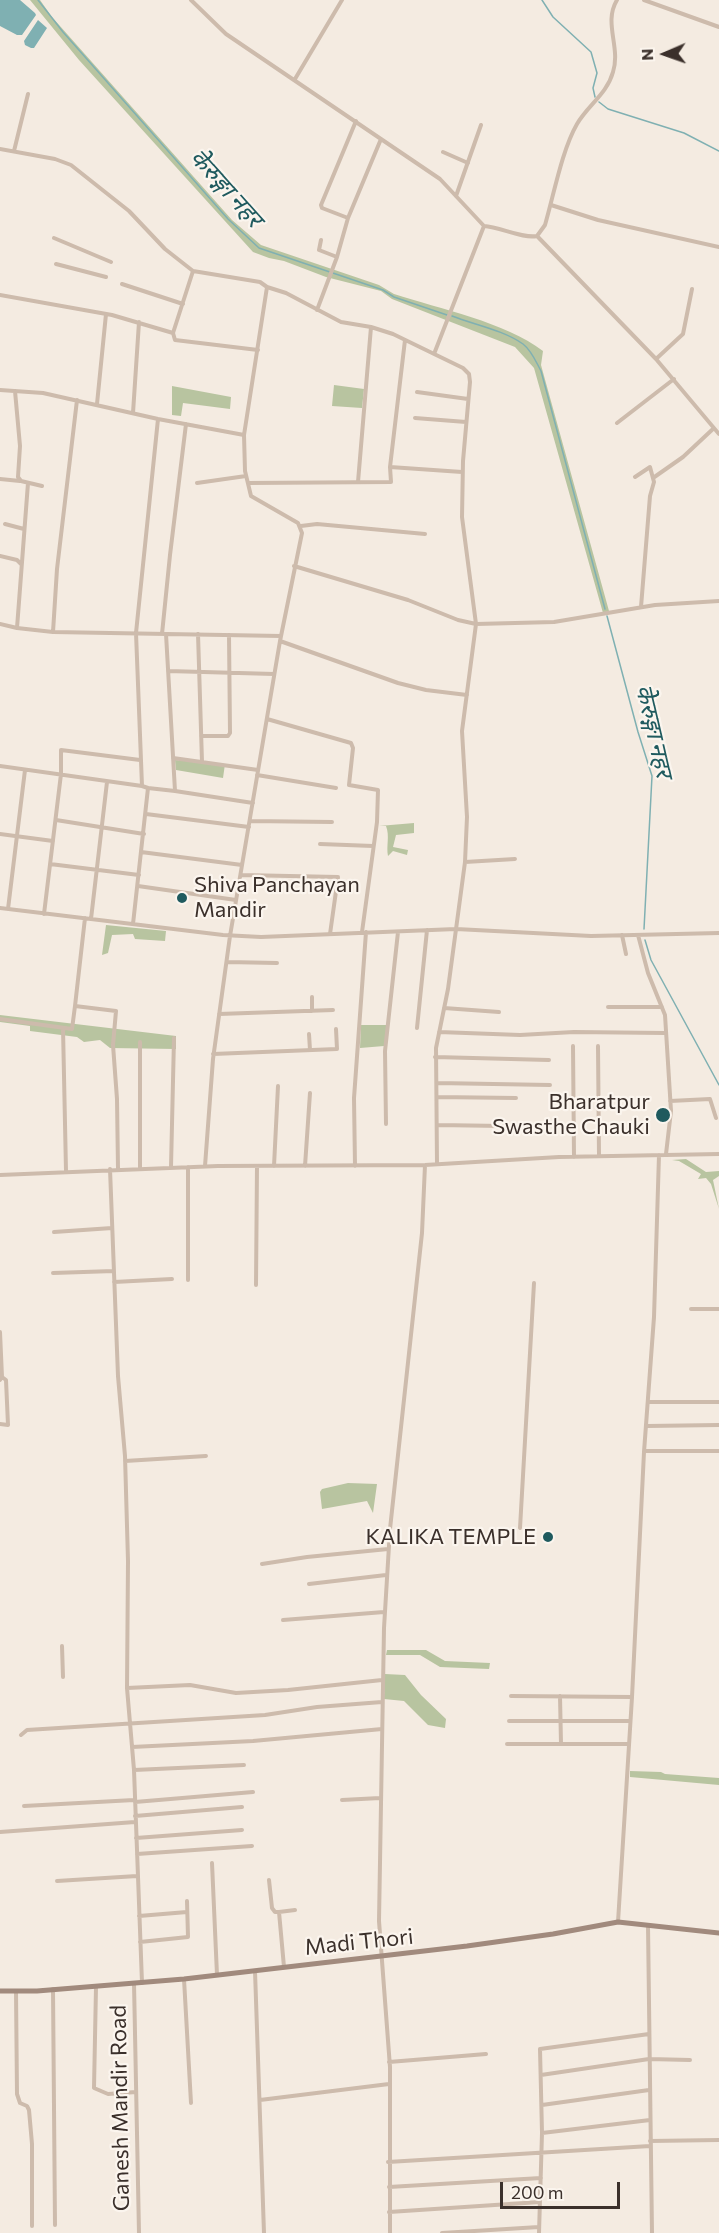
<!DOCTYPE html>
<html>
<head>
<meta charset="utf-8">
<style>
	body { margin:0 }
	#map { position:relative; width:719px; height:2233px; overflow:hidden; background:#f4ebe1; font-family:Commissioner,sans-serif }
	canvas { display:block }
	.north { position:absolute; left:635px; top:24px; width:60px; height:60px; -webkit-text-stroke:4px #fbf5ee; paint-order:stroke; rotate:268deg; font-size:16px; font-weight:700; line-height:24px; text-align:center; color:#3b302b }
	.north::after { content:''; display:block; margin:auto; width:21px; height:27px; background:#3b302b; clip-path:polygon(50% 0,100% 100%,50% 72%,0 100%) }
	.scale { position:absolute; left:500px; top:2182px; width:120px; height:27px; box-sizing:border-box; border:3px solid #3b302b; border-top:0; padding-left:8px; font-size:18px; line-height:21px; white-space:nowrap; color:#3b302b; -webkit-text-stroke:4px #fbf5ee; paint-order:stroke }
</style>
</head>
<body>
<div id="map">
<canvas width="719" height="2233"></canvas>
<div class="north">N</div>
<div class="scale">200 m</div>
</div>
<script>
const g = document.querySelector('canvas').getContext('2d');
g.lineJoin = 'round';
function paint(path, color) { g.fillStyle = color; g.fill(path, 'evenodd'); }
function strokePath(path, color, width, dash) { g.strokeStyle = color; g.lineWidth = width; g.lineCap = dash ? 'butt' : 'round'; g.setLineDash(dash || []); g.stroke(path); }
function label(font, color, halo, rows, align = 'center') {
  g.font = font + ' Commissioner,"Noto Sans Devanagari",sans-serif'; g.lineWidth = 4.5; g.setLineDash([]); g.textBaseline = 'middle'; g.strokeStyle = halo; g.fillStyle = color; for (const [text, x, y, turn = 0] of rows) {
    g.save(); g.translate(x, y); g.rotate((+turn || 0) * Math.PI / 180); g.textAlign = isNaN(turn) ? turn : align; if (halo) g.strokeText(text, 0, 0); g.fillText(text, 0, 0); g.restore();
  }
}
const green = new Path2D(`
	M30,0H40L52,17L232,220L261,245L379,285L394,294C440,309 505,322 543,351L541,365L609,611L603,613L534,368L515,347L392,299L381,291L326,277L284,261L269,258L253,252L79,60Z
	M334,385L364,389L362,408L332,406Z
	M172,386L231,397L230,409L183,403L181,416L172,415Z
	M175,760L225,764L223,778L176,770Z
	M414,823V833L396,835L393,847L408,850L407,855L393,851L388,856C386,846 390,836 386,826H379Z
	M106,925L166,931L165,941L135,939L133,934L112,935L108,953L102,955Z
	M0,1015L176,1036V1049L110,1048L100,1040L84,1042L77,1037L30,1031V1026L0,1022Z
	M361,1025H388L384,1046L360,1048Z
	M686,1159L706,1172L719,1171V1176L713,1180L719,1209L711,1184L706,1178L698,1179L701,1174L679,1161L672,1160Z
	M348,1483L377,1484L373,1513L367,1501L322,1509L320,1492L322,1489Z
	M387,1650H426L445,1661L490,1663L489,1669L440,1667L420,1655H386Z
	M385,1674L405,1675L421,1695L446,1719L445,1728L428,1725L404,1701L384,1699Z
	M630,1771L661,1772L665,1774L719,1778V1785L630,1777Z`);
const water = new Path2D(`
	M0,0H20L35,13L36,15L22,35H17L0,26Z
	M38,20L47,28L34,48H31L25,45L24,41Z`);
const stream = new Path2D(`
	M38,0L63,32L228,219L259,248L383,290L394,297L447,315
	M542,0L553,17L591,52L597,73L593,88L595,97
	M599,102L608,109L684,133L719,151
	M452,316C475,325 503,330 523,344C532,351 536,362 541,371L605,609
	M607,616L638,732L652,776L644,929
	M645,940L651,960L719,1085`);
const street = new Path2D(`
	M191,0L226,34L440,179L484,226
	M644,0L719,27
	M295,79L342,0
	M0,149L55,159L71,165L129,211L165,249L193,271L260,282L267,287L286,293L341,322L371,327L393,334L463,368L469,374L470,382L463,461L462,517L476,624L462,731L467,817L465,862L448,989L436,1048L437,1164
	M14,151L28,94
	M443,152L468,163
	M456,196L481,125
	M551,205L598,220L719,247
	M348,218L322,208L321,205L356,121
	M537,236L545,225C554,194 562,150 577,124C588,105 607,94 613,72C621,47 603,23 617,0
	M54,238L111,262
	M321,240L319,250L337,257
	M56,264L106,277
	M193,271L173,333L175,340L258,350
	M122,284L183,304
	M0,295L112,315L173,333
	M317,310L337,257L348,218L381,139
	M434,354L484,226C500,227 523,239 537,236L656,359L719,434
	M656,359L683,334L692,289
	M0,390L43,393L158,419L244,435
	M15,391L20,446L18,477L21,481L42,486
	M417,392L468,399
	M97,404L106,314
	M133,413L139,322
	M415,418L466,422
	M617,423L674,379
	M390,467L462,472
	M635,477L650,467L654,482L650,496L641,607
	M653,478L683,457L714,428
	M0,479L20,481
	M358,482L371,327
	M197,483L246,476
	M248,483L391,482L390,467L405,340
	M5,524L24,529
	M301,526L317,524L425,534
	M0,556L17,560L21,564
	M294,566L408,600L458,620L476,624L554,622L655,605L719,601
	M0,624L17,628L53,632L281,636
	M17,628L28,483
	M53,632L57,569L77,400
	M162,634L170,555L186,424
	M198,634L202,762
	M280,641L398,683L426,690L467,695
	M168,671L274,674
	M267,719L351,743L353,748L349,785L378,790L377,822L362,932
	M201,736H228L230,733L229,635
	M173,758L258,770
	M0,766L142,786
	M257,775L336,788
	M148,788L175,791L166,634
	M175,791L253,803
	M146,814L249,827
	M56,820L144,834
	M250,821L332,822
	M0,834L53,841
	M320,844L373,846
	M141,852L242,865
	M465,862L515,859
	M50,864L139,875
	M241,875L338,877L330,934
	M138,886L236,900
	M0,908L223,935L261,937L456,929L591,936L719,933
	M8,909L25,770
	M44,914L61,774V750L140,760
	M85,918L75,1006L116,1011L113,1045L117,1099L118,1169
	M91,919L107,782
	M133,924L148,788L142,786L136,633L158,419
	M622,935L626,954
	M638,935L648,973L665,1015L671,1111L666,1154
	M227,962L277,963
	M608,1007H662
	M444,1008L499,1012
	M312,1011V997
	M219,1014L333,1010
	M0,1019L72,1029L75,1006
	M63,1028L66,1171
	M417,1028L427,930
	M439,1032L520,1035L574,1032L665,1033
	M309,1034L310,1050
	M573,1046L574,1157
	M598,1046L599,1156
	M213,1054L337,1049L336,1029
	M435,1057L549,1060
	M437,1083L550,1085
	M437,1097L516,1098
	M670,1101L710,1099L716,1118
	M386,1124L385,1051L398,932
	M437,1125L503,1126
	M205,1166L213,1059L230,936L280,641L302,533L298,523L251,496L245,471L244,435L267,287
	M274,1166L278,1086
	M305,1166L310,1093
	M355,1166L354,1098L366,932
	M171,1167L174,1038
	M188,1167V1280
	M140,1168V1042
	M110,1169L118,1376L125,1456L128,1561L127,1688L134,1770L142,1983
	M0,1175L218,1166L425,1165L559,1157L719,1154
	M54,1232L112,1228
	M53,1273L114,1271
	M114,1282L172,1279
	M256,1285L257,1166
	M691,1309H719
	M0,1332L2,1377L0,1380
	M648,1402H719
	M0,1424L8,1425L6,1380L2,1377
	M647,1426L719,1425
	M644,1451H719
	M125,1461L206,1456
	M520,1528L534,1283
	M262,1564L307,1557L388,1549
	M309,1584L386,1575
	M283,1620L384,1612
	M62,1646L63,1677
	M127,1688L190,1685L236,1693L288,1690L382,1680
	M511,1696L632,1697
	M560,1696L561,1744
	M509,1721H630
	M21,1735L27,1730L265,1715L317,1707L382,1702
	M507,1744H629
	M132,1747L253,1741L382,1729
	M134,1770L244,1765
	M342,1800L380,1798
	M135,1802L253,1792
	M24,1806L134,1800
	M135,1816L242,1807
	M0,1832L135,1822
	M136,1838L242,1830
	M137,1854L252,1846
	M212,1863L217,1975
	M269,1880L272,1908L275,1912H279L284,1967
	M57,1881L137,1876
	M279,1912L295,1910
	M139,1916L187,1912
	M618,1922L632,1697L644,1452L654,1317L659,1155
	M648,1925L652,2233
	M140,1942L188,1937L187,1901
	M255,1971L264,2233
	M184,1979L191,2103
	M134,1983L139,2233
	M96,1987L94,2088L108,2094L136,2092
	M53,1989L55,2225
	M16,1991L17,2094L20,2103L27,2106L29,2110L32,2144V2226
	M389,2062L486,2054
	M541,2075L649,2059L690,2060
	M260,2100L389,2084
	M542,2105L649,2090
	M542,2133L650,2120
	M650,2141L719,2140
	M388,2162L650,2146
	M389,2187L541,2178
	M389,2212L540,2202
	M390,2233V2067L379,1921L384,1628L390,1529L422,1233L425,1165
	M442,2233L539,2227
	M539,2233L542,2133L540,2049L649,2034`);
const secondary = new Path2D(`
	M0,1991H37L184,1979L467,1946L553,1934L618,1922L719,1933`);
const markers = [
	[182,898,6,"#1f5a5e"],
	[663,1115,8,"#1f5a5e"],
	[548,1537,6,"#1f5a5e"]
];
const poiNames = [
	["Shiva Panchayan",194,885,"left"],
	["Mandir",194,910,"left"],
	["Bharatpur",650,1102],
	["Swasthe Chauki",650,1127],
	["KALIKA TEMPLE",536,1537]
];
const streetNames = [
	["Madi Thori",359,1942,-6],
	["Ganesh Mandir Road",120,2108,-91]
];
const waterNames = [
	["केेरुङ्गा नहर",226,188,48],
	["केेरुङ्गा नहर",654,731,77]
];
paint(green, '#b8c4a0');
paint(water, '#7fb0b2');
strokePath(stream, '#7fb0b2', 1.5);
strokePath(street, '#cdbbac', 4);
strokePath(secondary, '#a18a7d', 5);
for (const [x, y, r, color] of markers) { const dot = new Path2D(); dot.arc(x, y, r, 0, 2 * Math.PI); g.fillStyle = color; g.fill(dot); strokePath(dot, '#fbf5ee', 2); }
label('22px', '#3b302b', '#fbf5ee', poiNames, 'right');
label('22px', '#3b302b', '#fbf5ee', streetNames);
label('italic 24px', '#1f5a5e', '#fbf5ee', waterNames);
</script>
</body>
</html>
